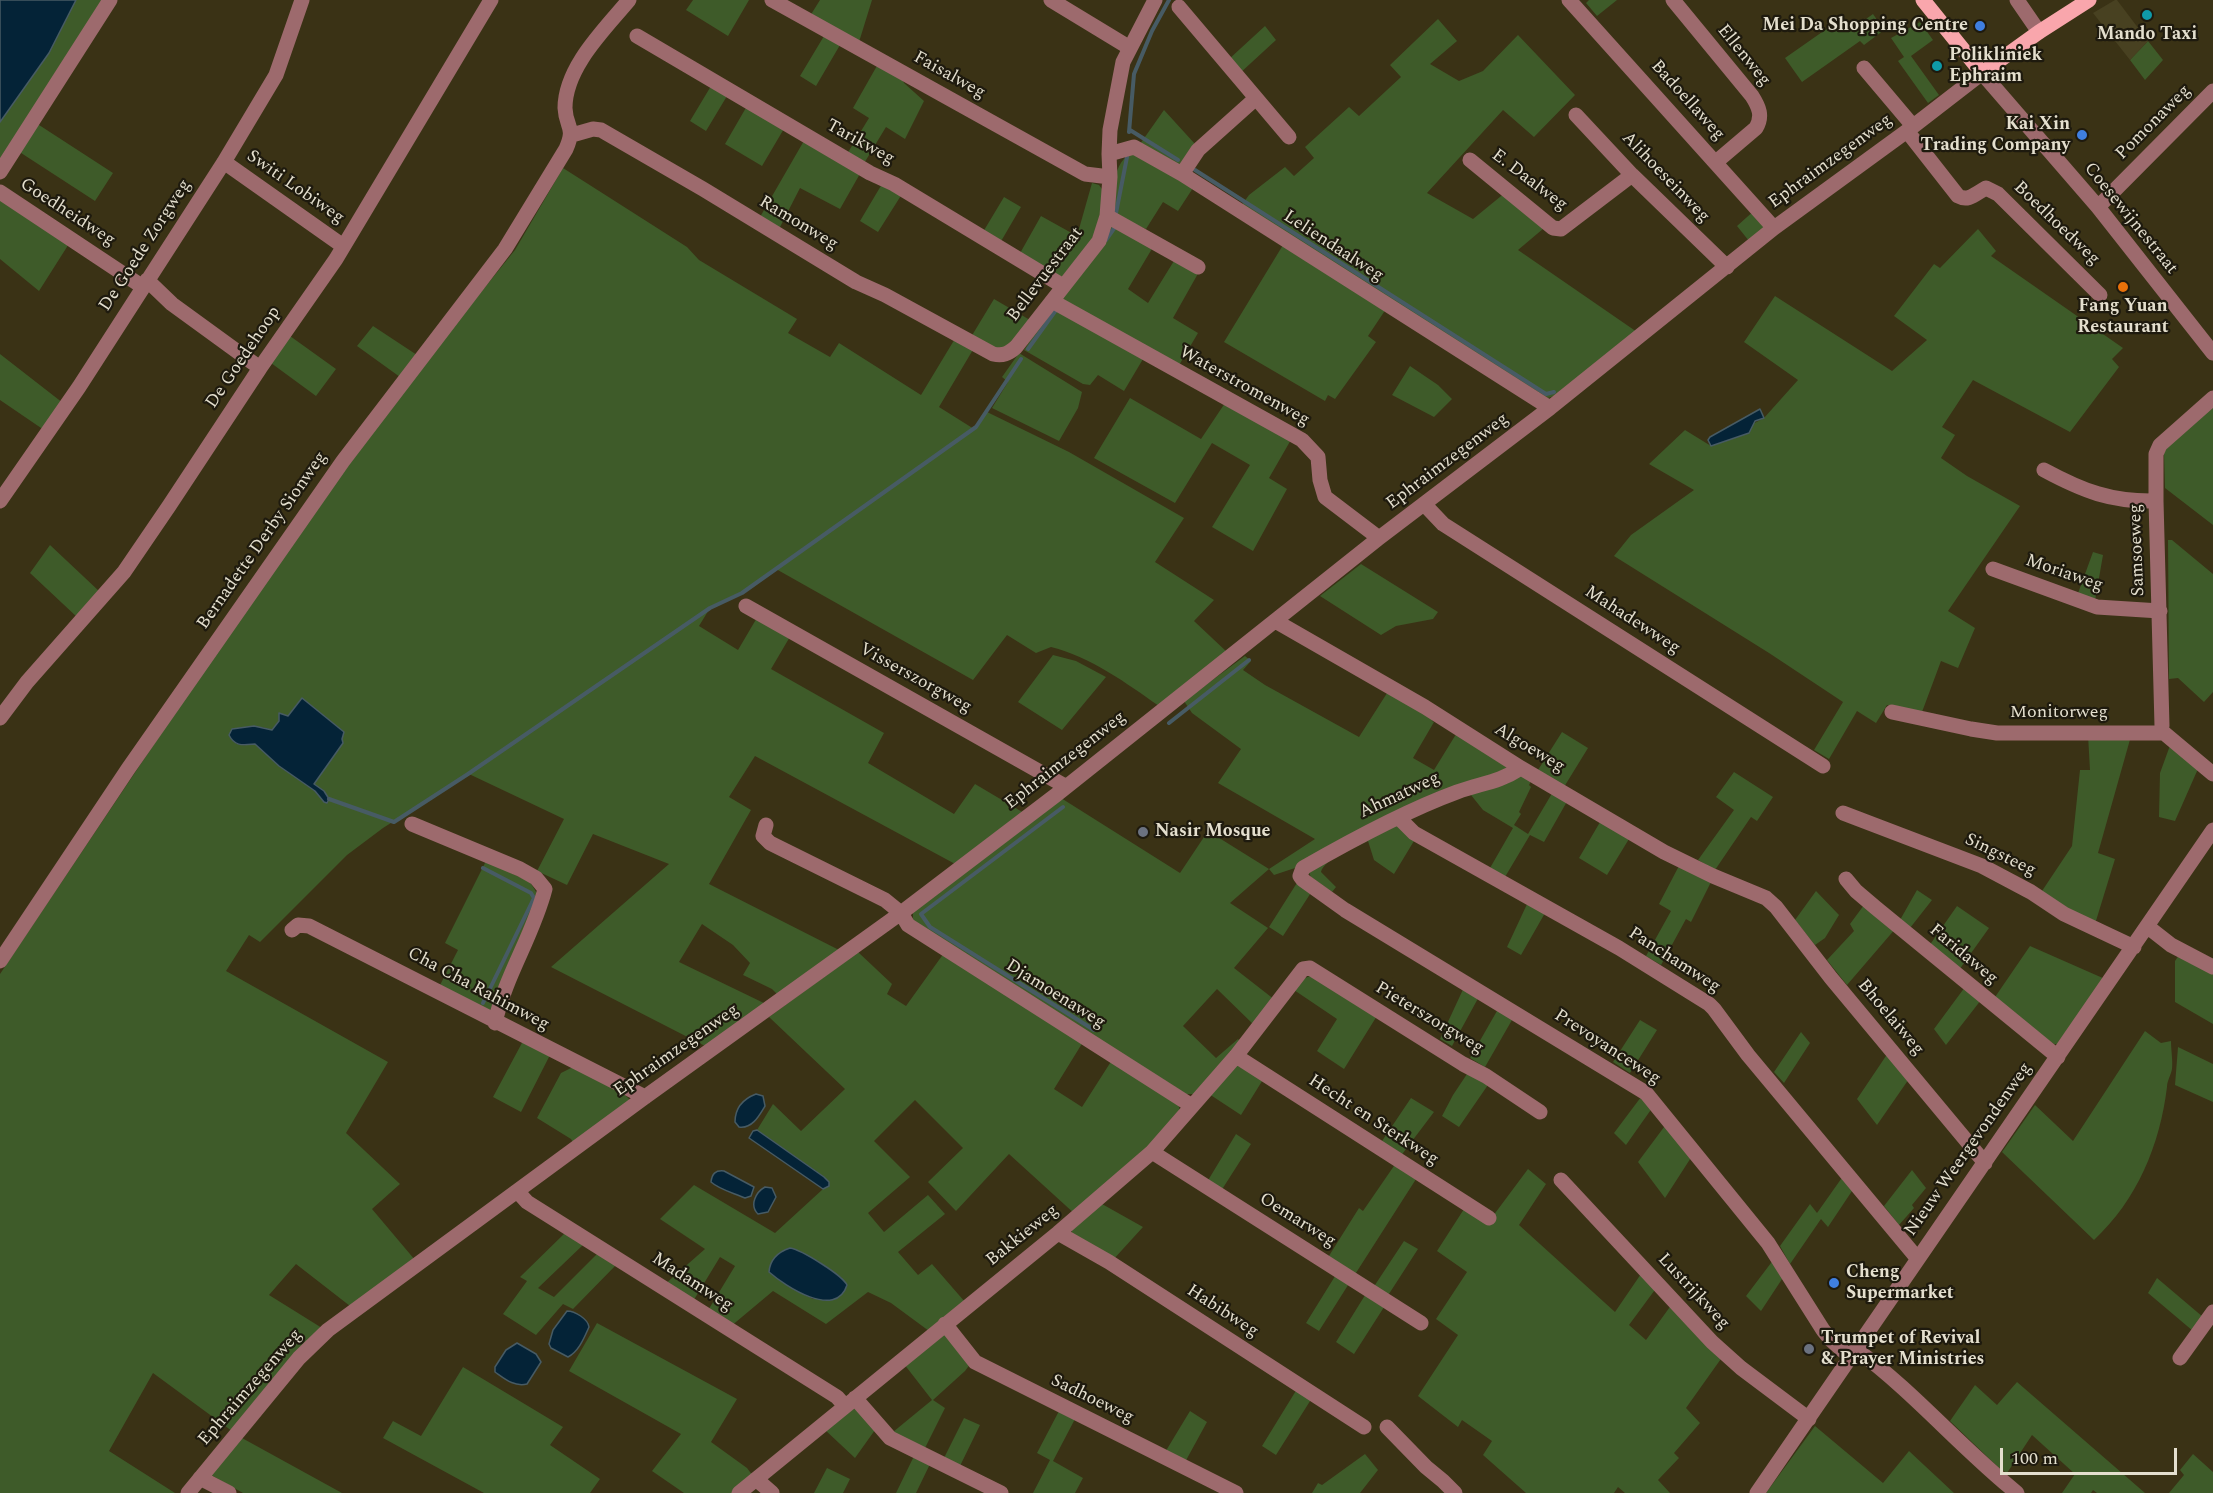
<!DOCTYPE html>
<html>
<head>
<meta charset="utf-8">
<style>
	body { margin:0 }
	#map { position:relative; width:2213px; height:1493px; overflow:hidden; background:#3a3215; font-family:Spectral,serif }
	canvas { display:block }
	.scale { position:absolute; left:2000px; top:1448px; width:177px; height:27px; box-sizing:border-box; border:3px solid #e4dfce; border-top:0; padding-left:8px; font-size:18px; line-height:21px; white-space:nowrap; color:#e4dfce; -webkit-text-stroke:4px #1e1a0e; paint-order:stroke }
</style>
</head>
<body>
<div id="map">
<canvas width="2213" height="1493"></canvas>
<div class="scale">100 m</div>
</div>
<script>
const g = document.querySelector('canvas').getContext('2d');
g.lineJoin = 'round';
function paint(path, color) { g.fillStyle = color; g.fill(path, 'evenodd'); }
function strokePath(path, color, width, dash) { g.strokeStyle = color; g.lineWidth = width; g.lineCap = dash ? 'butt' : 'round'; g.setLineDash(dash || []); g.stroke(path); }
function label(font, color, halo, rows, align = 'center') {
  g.font = font + ' Spectral,serif'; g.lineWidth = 4.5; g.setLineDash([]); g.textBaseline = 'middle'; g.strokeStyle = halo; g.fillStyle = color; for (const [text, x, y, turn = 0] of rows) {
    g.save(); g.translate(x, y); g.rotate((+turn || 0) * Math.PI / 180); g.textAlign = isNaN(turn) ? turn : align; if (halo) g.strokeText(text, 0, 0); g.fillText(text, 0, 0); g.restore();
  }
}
const green = new Path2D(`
	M76,0H105L0,162V122L49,53Z
	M693,0H749L728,36L686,10Z
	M820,0H872L859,42L810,16Z
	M1589,0H1617L1597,16L1586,3Z
	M1873,14L1884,30L1864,45L1860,41L1802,82L1785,58L1835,23L1852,29Z
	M1438,19L1457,41L1430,64L1459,81L1483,71L1518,35L1575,95L1534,137L1503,110L1427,193L1473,219L1506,192L1550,223L1518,250L1637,332L1554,396L1548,398L1241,206L1249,195L1285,167L1294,176L1314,158L1305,147L1349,107L1359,116L1401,77L1390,65Z
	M1920,22L1933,40L1911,56L1939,95L1928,103L1898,61L1904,57L1891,38Z
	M1265,26L1276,40L1239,74L1228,60Z
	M824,36L840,45L816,86L800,76Z
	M2148,41L2163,60L2145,80L2130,60Z
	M878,64L900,74L904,83L924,101L905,139L886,127L863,165L847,154L869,118L853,108Z
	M711,86L727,96L706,131L690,121Z
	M747,106L785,127L762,166L725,144Z
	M1164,110L1195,144L1180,166L1140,144Z
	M36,123L113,173L95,201L18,151Z
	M805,139L861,172L840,209L800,188L779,229L760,217Z
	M1133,153L1193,188L1178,211L1163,202L1146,229L1114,215C1110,198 1113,159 1133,153Z
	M563,168L687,247L699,260L797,319L788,333L830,357L839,343L921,395L956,337L974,348L939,407L974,429L987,412L1069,452L1184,518L1155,562L1214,600L1194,621L1228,653L1159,706C1126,683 1091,657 1051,647L1036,653L1007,635L973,680L776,569L742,593L710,608L699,626L738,650L758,616L791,635L771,669L884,733L868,763L954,814L975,784L1024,813L957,865L755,756L729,797L751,810L709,884L841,951L779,996L772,989L743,975L750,963L733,945L702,924L679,962L768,1005L707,1047L551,967L669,864L593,834L567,885L537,871L564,819L469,774L383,828L347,855L260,942L249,935L226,971L388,1062L346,1133L400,1184L372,1209L415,1260L350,1306L296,1264L269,1295L322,1328L232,1431L153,1373L109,1451L175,1493H0V974L187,695L344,471L448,333L515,250ZM302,698L344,732L314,784L320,789L324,802L315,791L279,766L255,744C243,746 235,747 229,735L262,727L272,730L279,720L288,716Z
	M1092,183L1099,185L1105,193L1096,235L1062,277H1059L1019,255L1041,216L1077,236Z
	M882,184L902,194L878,232L860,221Z
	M0,196L72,239L39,291L0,259Z
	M1004,197L1021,207L1000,243L983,232Z
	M1756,209L1768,226L1749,241L1737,226Z
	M1109,224L1156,242L1128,289L1148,303L1177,256L1200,270L1173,318L1198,333L1178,367L1063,302L1062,295Z
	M1978,229L1996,251L1991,256L2123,348L2112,359L2119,367L2070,432L1973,380L1942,427L1955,435L1941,458L1967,476L2020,506L1948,611L1975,628L1958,668L1941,661L1922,712L1887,705L1876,723L1857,711L1829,759L1814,750L1843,702L1769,653L1614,556L1631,535L1694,490L1649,464L1685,430L1711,446L1764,418L1798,380L1744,342L1775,296L1892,371L1927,340L1894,316L1934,264L1940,268Z
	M1283,245L1386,309L1368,336L1376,342L1335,399L1328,395L1325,401L1224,342Z
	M994,299L1030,320L1010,344L1000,350L971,337Z
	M1053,312H1058L1143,359L1124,391L1098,375L1090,385L1083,384L1024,350L1046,317Z
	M373,326L417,355L400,377L357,346Z
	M290,336L336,369L316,396L271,363Z
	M1019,353L1082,392L1078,408L1059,441L992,408L1008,382L1002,377Z
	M0,354L63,403L44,430L0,400Z
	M1410,366L1438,385L1452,399L1434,417L1392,395Z
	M1130,398L1201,439L1225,403L1292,438L1269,478L1287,489L1253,551L1212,527L1250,465L1212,443L1175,503L1094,458Z
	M2213,406V525L2165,488L2164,453L2167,447Z
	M2168,540H2172L2213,574V692L2204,702L2178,678L2169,679Z
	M50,545L100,592L78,618L30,573Z
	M2093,552L2103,555L2095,601L2077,596Z
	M1361,564L1438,612L1433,619L1396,626L1381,635L1320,596Z
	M1053,655L1076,661L1106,677L1062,730L1018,702Z
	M1245,656L1251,661L1243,670L1265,685L1359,737L1389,690L1435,717L1432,721L1434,722L1413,758L1434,770L1458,731L1509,767L1298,867L1274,875L1269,869L1230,903L1268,928L1234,968L1275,1000L1255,1026L1217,989L1183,1026L1216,1058L1238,1039L1240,1041L1196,1094H1186L913,922V912L1061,798L1180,873L1208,831L1269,869L1315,839L1218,783L1241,749L1192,713L1184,701Z
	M1562,732L1588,748L1564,787L1538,770Z
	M2088,735L2131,736L2098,853L2115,859L2095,924L2040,894L2072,846L2080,770H2090Z
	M2172,740L2201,762L2175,821L2159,817L2160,773Z
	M1734,772L1773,797L1757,821L1751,817L1715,870L1698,860L1734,810L1716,797Z
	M1519,774L1532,779L1529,785L1531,787L1519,812L1521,814L1514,825L1528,834L1554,790L1569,798L1544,842L1530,835L1505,877L1490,868L1513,828L1483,810L1467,790Z
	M1603,817L1632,834L1607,875L1579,858Z
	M1395,823L1417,836L1394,874L1374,860L1368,841C1356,847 1324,859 1321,872L1336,887L1332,892L1311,877L1308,871Z
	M486,861L530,882L538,895L491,1015L439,987L458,950L445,943Z
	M1681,862L1713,878L1691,922L1686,919L1661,965L1646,956L1671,911L1659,904Z
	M1300,878L1314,888L1283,936L1269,927Z
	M1917,890L1932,900L1910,928L1900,920Z
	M1816,891L1839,915L1825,938L1815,945L1795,920Z
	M1528,902L1545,913L1521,955L1507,947Z
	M1864,905L1896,928L1847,985L1827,960L1854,931L1850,924Z
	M1957,906L1989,928L1959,970L1929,946Z
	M2030,946L2105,979L2057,1044H2054L1993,1000Z
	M858,952L892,984L887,994L906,1006L944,953L1083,1042L1054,1089L1082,1107L1112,1060L1178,1103L1180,1111L1148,1151L1076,1215L1009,1154L956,1211L928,1182L963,1148L915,1100L874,1141L910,1177L868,1213L884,1232L928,1195L945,1214L898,1252L918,1275L932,1264L965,1302L929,1331L891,1303L868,1292L826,1324L773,1291L730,1327L707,1312L735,1266L720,1257L692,1303L664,1285L705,1249L660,1219L694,1185L775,1233L823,1189L828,1186L829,1182L824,1177L757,1130L773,1104L801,1131L845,1089L769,1017ZM817,1260L842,1278L813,1299L788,1286Z
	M2179,955L2213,968V1024L2175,1002V961Z
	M1310,976L1380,1011L1344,1069L1317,1051L1337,1019L1294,990L1301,980Z
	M1466,983L1481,993L1452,1046L1440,1039Z
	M1965,987L1981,1000L1946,1045L1934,1029Z
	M1501,1004L1516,1013L1485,1067L1470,1058Z
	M1640,1020L1657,1030L1630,1073L1613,1062Z
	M2145,1031L2161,1043L2171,1041C2171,1050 2173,1061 2172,1069C2171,1075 2167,1081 2167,1087C2160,1145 2137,1200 2094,1240L2002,1152L2035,1105L2073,1141Z
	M1801,1032L1810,1043L1784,1083L1774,1072Z
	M523,1041L550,1055L521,1112L493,1097Z
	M2178,1047L2213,1064V1102L2175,1085Z
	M1890,1050L1911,1076L1877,1125L1857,1099Z
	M1234,1064L1264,1078L1241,1115L1209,1094Z
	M573,1067L624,1094L630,1100L574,1144L571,1139L537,1118L561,1073Z
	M1471,1068L1490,1082L1459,1127L1442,1116L1453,1095Z
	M1644,1093L1655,1104L1626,1145L1614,1133Z
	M1411,1098L1434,1112L1400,1157L1380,1144Z
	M1670,1119L1694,1153L1665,1198L1638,1162Z
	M1236,1134L1251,1144L1221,1191L1207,1182Z
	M1396,1163L1418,1176L1354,1276L1327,1259L1359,1208L1363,1211Z
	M1528,1169L1546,1184L1519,1225L1615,1312L1643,1271L1657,1287L1629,1325L1646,1340L1672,1304L1723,1356L1686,1408L1700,1423L1674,1453L1679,1458L1658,1480L1670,1493H1625L1618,1487L1614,1493H1526L1483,1455L1492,1441L1462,1420L1458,1427L1418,1396L1458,1335L1436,1319L1467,1272L1437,1251L1464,1209L1487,1224Z
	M1912,1170L1926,1188L1912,1205L1914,1208L1899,1225L1884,1206Z
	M1846,1172L1856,1185L1828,1227L1821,1219L1790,1264L1780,1246L1810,1204L1817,1213Z
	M1102,1204L1143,1227L1112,1261L1072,1234V1230Z
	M566,1232L584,1244L538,1288L554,1297L599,1252L617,1264L573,1309L563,1304L536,1335L503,1314L527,1281L520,1277Z
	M1404,1241L1418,1249L1387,1297L1373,1288Z
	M1777,1255L1788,1270L1761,1311L1746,1296Z
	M1337,1273L1350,1282L1319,1331L1306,1323Z
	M2157,1278L2203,1317L2193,1331L2148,1293Z
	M1367,1292L1386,1304L1354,1354L1336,1342Z
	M597,1323L737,1399L711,1442L747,1468L753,1476L733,1493H684L652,1471L681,1434L569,1371Z
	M944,1333L971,1363L965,1371L933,1400L945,1408L924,1450L893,1432L932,1400L904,1364Z
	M463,1367L563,1427L550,1445L600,1479L590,1493H484L383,1438L393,1421L421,1436Z
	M2017,1382L2145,1493H2097L2093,1490L2091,1493H2062L2075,1474L2032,1435L2007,1473L1999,1468L1950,1421L1975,1385L1997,1405Z
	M1297,1389L1312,1398L1276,1455L1262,1446Z
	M854,1406L875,1430L855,1458L824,1429Z
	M1059,1411L1075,1419L1053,1461L1083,1478L1075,1493H1033L1050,1460L1037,1453Z
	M1190,1411L1207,1422L1184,1464L1164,1454Z
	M964,1418L980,1425L959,1468L943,1460Z
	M1815,1426L1883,1483L1909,1451L1954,1493H1766Z
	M242,1438L342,1493H243L211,1475Z
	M915,1454L931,1462L916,1493H896Z
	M1365,1454L1378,1470L1360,1493H1312L1318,1483L1322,1485Z
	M2193,1454L2213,1472V1493H2169L2184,1475L2180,1470Z
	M827,1468L850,1479L843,1493H814Z`);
const sand = new Path2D(`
	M2115,0H2117L2148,41L2130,60L2093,13Z`);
const water = new Path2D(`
	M0,0H76L49,53L0,122Z
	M1760,409L1764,418L1755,421L1749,433L1711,446L1708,440L1710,437Z
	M302,698L344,732L342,739L343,743L314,784L324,791L329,799L327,803L324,802L315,791L279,766L255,744C243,745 235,747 229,735L232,729L254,726L272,730L279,721V713L288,716Z
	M756,1094L763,1096L765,1106C759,1116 752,1129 739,1127L735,1122C735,1108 743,1099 756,1094Z
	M757,1130L824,1177L829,1182V1186L823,1189L749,1138L753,1131Z
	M724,1171L754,1187L751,1196L745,1198C734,1193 720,1190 711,1182C712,1174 715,1170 724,1171Z
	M765,1187L772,1188L776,1197L768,1212L758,1214C749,1205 756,1192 765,1187Z
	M790,1248C802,1250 842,1275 847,1285C836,1320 785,1286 769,1272C770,1259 778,1252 790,1248Z
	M567,1311C575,1311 588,1319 589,1327C584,1338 579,1351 568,1357L551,1348L549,1344L553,1330Z
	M517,1343L536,1354L541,1362L527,1384C514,1387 505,1379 495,1372V1367L506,1350Z`);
const stream = new Path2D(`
	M1130,130L1178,160
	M1129,132L1134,74L1152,31L1169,0
	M1195,170L1546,394L1554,392
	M1116,213L1128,152
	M1106,240L1115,227
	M1028,349L1056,310
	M1169,723L1249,660
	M329,799L394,822L468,774L710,608L742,593L976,427L1021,359
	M1063,807L921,914L930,927L1094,1030
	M483,1003L534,898L531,893L483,868`);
const minor = new Path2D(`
	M772,0L1085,174L1110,177
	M1051,0L1130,48
	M1569,0L1774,228
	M1673,0L1752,96C1759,107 1763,116 1756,128L1716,162
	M2017,0L2039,32
	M1179,7L1289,137
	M637,36L870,173L894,184L1063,286
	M1864,68L1913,126
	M1576,115L1632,175L1727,267
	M1907,131L1958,196C1969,202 1976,193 1986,188L1998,194L2100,295
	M572,135L593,129L601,130L703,189L856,282L885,295L993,354C1003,356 1008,354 1016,347L1099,241L1107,216L1110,177L1109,154L1134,147L1182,174L1550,408
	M1109,154L1110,130L1123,62L1155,0
	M1470,160L1553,228L1561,229L1632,175
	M224,162L343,246
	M0,172L110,0
	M1182,174L1198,150L1255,99
	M0,192L143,287
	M2098,207L2213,91
	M1107,216L1198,267
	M147,280L172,304L260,368
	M1052,301L1302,440L1318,457L1320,480L1325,497L1379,538
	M2044,470C2083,491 2111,502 2156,501
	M0,501L79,387L224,162L276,75L302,0
	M1425,505L1443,524L1823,766
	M1993,569L2097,607L2160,611
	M746,606L1065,786
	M1277,622L1425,707L1521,768L1664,852L1713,876L1766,898L1776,907L1831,978L1985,1163
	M1892,712L1971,729L1997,733H2164L2213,774
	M0,718L27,682L124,572L169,506L260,368L336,259L491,0
	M2162,726L2156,501V454L2160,445L2213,398
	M1521,768C1498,783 1481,783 1457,792C1405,811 1350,841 1303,868L1300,876L1303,880L1345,910L1646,1093L1768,1243L1823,1330L1831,1340L1850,1357
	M1843,813L1982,866L2031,892L2064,914L2134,947
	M1399,818L1414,833L1619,948L1709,1004L1714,1009L1748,1055L1917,1258
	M412,824L520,869L536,878L545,889C533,936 505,976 495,1023
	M766,825L763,836L770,843L885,900L901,913L908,925L1192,1106
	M1846,879L1856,891L1876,908L2058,1057
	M2148,927L2171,945L2213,967
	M292,930L298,925L309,926L645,1097
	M0,961L128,769L343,461L505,249L566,149C576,126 566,129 565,108C565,67 605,29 629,0
	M1236,1056L1489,1218
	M1152,1152L1421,1323
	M1561,1180L1712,1342L1741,1368L1809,1419
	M518,1192L527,1202L837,1397L845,1406
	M1058,1233L1109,1262L1364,1427
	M945,1324L975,1362L1236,1493
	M1857,1350C1915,1393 1961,1448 2017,1493
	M2180,1358L2213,1312
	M855,1398L890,1438L1001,1493
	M1387,1427L1426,1467L1443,1481L1455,1493
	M200,1478L229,1493
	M756,1479L772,1493
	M188,1493L299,1358L328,1330L645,1097L901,913L1056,795L1379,538L1550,408L1774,228L1907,131L1982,73L2098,207L2213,353
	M739,1493L1058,1233L1152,1152L1236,1056L1303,969L1310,968L1463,1064L1486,1076L1540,1112
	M1757,1493L2213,830`);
const major = new Path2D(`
	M1923,0L1982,73L2039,32L2089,0`);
const markers = [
	[2147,15,6,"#0f9aa8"],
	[1980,26,6,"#3f7fe0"],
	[1937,66,6,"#0f9aa8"],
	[2082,135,6,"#3f7fe0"],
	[2123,287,6,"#e8710a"],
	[1143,832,6,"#6b7280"],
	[1834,1283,6,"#3f7fe0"],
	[1809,1349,6,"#6b7280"]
];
const poiNames = [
	["Mei Da Shopping Centre",1968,26,"right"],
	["Mando Taxi",2147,35,"center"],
	["Polikliniek",1949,56],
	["Ephraim",1949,77],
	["Kai Xin",2070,125,"right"],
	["Trading Company",2070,146,"right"],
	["Fang Yuan",2123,307,"center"],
	["Restaurant",2123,328,"center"],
	["Nasir Mosque",1155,832],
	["Cheng",1846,1273],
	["Supermarket",1846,1294],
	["Trumpet of Revival",1821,1339],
	["& Prayer Ministries",1821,1360]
];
const streetNames = [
	["Ellenweg",1743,56,51],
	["Faisalweg",949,76,29],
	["Badoellaweg",1687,101,48],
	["Pomonaweg",2154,123,-45],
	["Tarikweg",860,143,29],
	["Ephraimzegenweg",1831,162,-36],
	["Alihoeseinweg",1665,178,46],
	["E. Daalweg",1529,181,37],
	["Switi Lobiweg",295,188,35],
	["Goedheidweg",67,213,33],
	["Coesewijnestraat",2130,219,51],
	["Ramonweg",798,224,31],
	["Boedhoedweg",2056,224,44],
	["De Goede Zorgweg",146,246,-57],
	["Leliendaalweg",1333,247,33],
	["Bellevuestraat",1046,275,-53],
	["De Goedehoop",244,358,-56],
	["Waterstromenweg",1244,387,29],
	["Ephraimzegenweg",1448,462,-37],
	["Bernadette Derby Sionweg",263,541,-55],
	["Samsoeweg",2138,550,-92],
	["Moriaweg",2064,574,19],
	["Mahadewweg",1632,621,33],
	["Visserszorgweg",915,679,29],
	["Monitorweg",2059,713],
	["Algoeweg",1529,749,31],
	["Ephraimzegenweg",1066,761,-38],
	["Ahmatweg",1400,796,-25],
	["Singsteeg",2000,856,26],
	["Faridaweg",1963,955,40],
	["Panchamweg",1674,961,33],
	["Cha Cha Rahimweg",478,990,28],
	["Djamoenaweg",1055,995,32],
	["Bhoelaiweg",1890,1018,50],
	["Pieterszorgweg",1429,1019,31],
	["Prevoyanceweg",1607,1048,33],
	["Ephraimzegenweg",677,1051,-35],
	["Hecht en Sterkweg",1373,1121,33],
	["Nieuw Weergevondenweg",1969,1150,-55],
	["Oemarweg",1297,1221,32],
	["Bakkieweg",1023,1236,-39],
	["Madamweg",692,1283,33],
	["Lustrijkweg",1693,1292,47],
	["Habibweg",1222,1312,33],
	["Ephraimzegenweg",251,1388,-49],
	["Sadhoeweg",1092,1400,26]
];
paint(green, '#3e5b29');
paint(sand, '#484121');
paint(water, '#042337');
strokePath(water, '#475b64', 1.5);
strokePath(stream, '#475b64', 4);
strokePath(minor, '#9d6a6d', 15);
strokePath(major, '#f9a6ac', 15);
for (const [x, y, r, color] of markers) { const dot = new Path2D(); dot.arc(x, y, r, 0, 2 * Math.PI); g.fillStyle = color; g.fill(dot); strokePath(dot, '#1e1a0e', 2); }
label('bold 18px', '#e4dfce', '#1e1a0e', poiNames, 'left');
label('18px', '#e4dfce', '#1e1a0e', streetNames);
</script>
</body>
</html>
